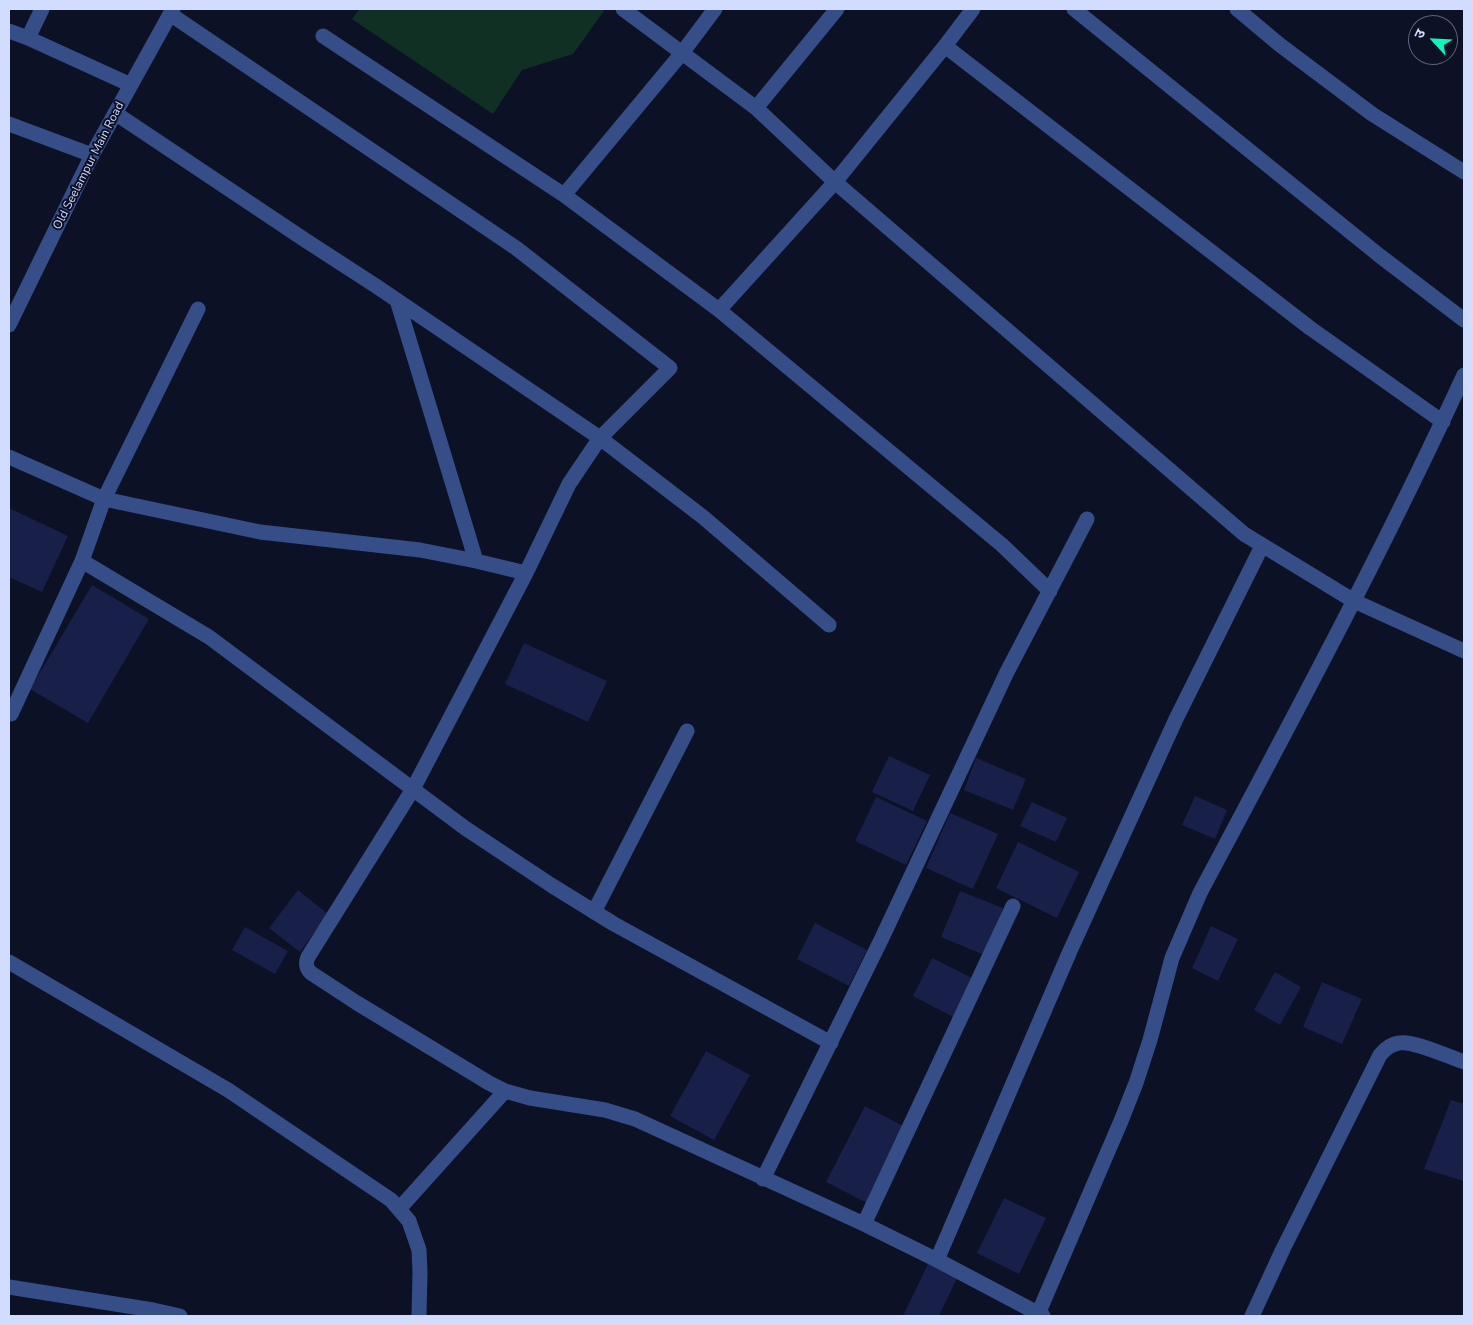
<!DOCTYPE html>
<html>
<head>
<meta charset="utf-8">
<style>
	body { margin:0 }
	#map { position:relative; width:1473px; height:1325px; overflow:hidden; background:#0d1126; font-family:"Nunito Sans","Noto Sans Devanagari",sans-serif }
	canvas { display:block }
	.frame { position:absolute; inset:0; border:10px solid #d2dcff; pointer-events:none }
	.north { position:absolute; left:1408px; top:15px; width:50px; height:50px; box-sizing:border-box; background:#0d1126; border:1px solid #5c627d; border-radius:50%; rotate:295deg; font-size:14px; font-weight:700; line-height:20px; text-align:center; color:#d2dcff }
	.north::after { content:''; display:block; margin:auto; width:18px; height:22px; background:#00fdbf; clip-path:polygon(50% 0,100% 100%,50% 72%,0 100%) }
</style>
</head>
<body>
<div id="map">
<canvas width="1473" height="1325"></canvas>
<div class="frame"></div>
<div class="north">उ</div>
</div>
<script>
const g = document.querySelector('canvas').getContext('2d');
g.lineJoin = 'round';
function paint(path, color) { g.fillStyle = color; g.fill(path, 'evenodd'); }
function strokePath(path, color, width, dash) { g.strokeStyle = color; g.lineWidth = width; g.lineCap = dash ? 'butt' : 'round'; g.setLineDash(dash || []); g.stroke(path); }
function label(font, color, halo, rows, align = 'center') {
  g.font = font + ' "Nunito Sans",sans-serif'; g.lineWidth = 4; g.setLineDash([]); g.textBaseline = 'middle'; g.strokeStyle = halo; g.fillStyle = color; for (const [text, x, y, turn = 0] of rows) {
    g.save(); g.translate(x, y); g.rotate((+turn || 0) * Math.PI / 180); g.textAlign = isNaN(turn) ? turn : align; if (halo) g.strokeText(text, 0, 0); g.fillText(text, 0, 0); g.restore();
  }
}
const green = new Path2D(`
	M359,9H601L604,11L573,54L522,70L493,114L352,19Z`);
const building = new Path2D(`
	M9,508L68,536L42,592L9,577Z
	M92,585L149,619L88,723L30,689Z
	M524,643L607,681L588,722L505,684Z
	M889,756L930,775L913,811L872,792Z
	M976,758L1026,779L1013,810L964,790Z
	M1195,796L1227,810L1215,839L1182,825Z
	M876,797L927,821L906,865L855,841Z
	M1032,802L1067,818L1056,842L1020,826Z
	M950,813L998,834L973,889L926,868Z
	M1018,842L1079,872L1057,918L996,888Z
	M298,890L328,914L300,952L269,928Z
	M960,891L1003,908L984,955L941,937Z
	M815,923L867,950L849,986L797,959Z
	M1211,926L1238,939L1218,981L1192,968Z
	M245,927L288,951L275,974L232,950Z
	M932,958L976,980L957,1019L913,996Z
	M1275,972L1301,987L1280,1025L1254,1010Z
	M1322,982L1362,999L1342,1044L1303,1027Z
	M706,1051L750,1075L714,1140L670,1116Z
	M1451,1100L1464,1104V1181L1424,1169Z
	M865,1106L907,1128L867,1203L826,1182Z
	M1004,1198L1046,1218L1019,1274L977,1253Z
	M929,1262L958,1276L939,1316H903Z`);
const minor = new Path2D(`
	M623,9L756,108L835,182L1244,534L1354,601L1464,651
	M1074,9L1380,256L1464,320
	M1237,9L1280,45L1372,114L1464,172
	M170,14L516,248L670,368L600,438L579,469L569,484L526,573L413,789L308,957C305,964 306,968 311,973L357,1003L489,1083L505,1091L530,1098L605,1110L635,1119L864,1224L937,1260L1043,1316
	M9,31L28,38L131,85
	M323,36L564,195L719,310L1002,545L1050,591
	M28,38L42,9
	M945,46L1310,328L1443,422
	M756,108L837,9
	M115,113L305,240L376,286L600,438L703,517L829,625
	M9,124L92,155
	M564,195L682,53L715,9
	M397,300L476,561
	M719,310L835,182L945,46L973,9
	M9,325L92,155L173,9
	M9,457L104,499L260,532L420,550L476,561L526,573
	M82,561L209,637L465,828L551,885L614,924L831,1043
	M11,714L82,561L104,499L198,309
	M594,912L687,731
	M9,962L228,1090L391,1200L409,1221L419,1250L420,1272L419,1316
	M763,1179L881,940L1007,672L1087,519
	M399,1209L505,1091
	M864,1224L1013,906
	M937,1260L1070,951L1176,719L1262,546
	M9,1287L153,1310L180,1316
	M1038,1314L1121,1121L1136,1083L1150,1040L1172,958L1200,893C1291,722 1383,551 1464,375
	M1252,1316L1283,1249L1380,1055C1385,1049 1391,1044 1399,1043C1413,1040 1449,1057 1464,1062`);
const streetNames = [
	["Old Seelampur Main Road",89,166,-63]
];
paint(green, '#103024');
paint(building, '#181f48');
strokePath(minor, '#354e88', 15);
label('12px', '#d2dcff', '#0d1126', streetNames);
</script>
</body>
</html>
